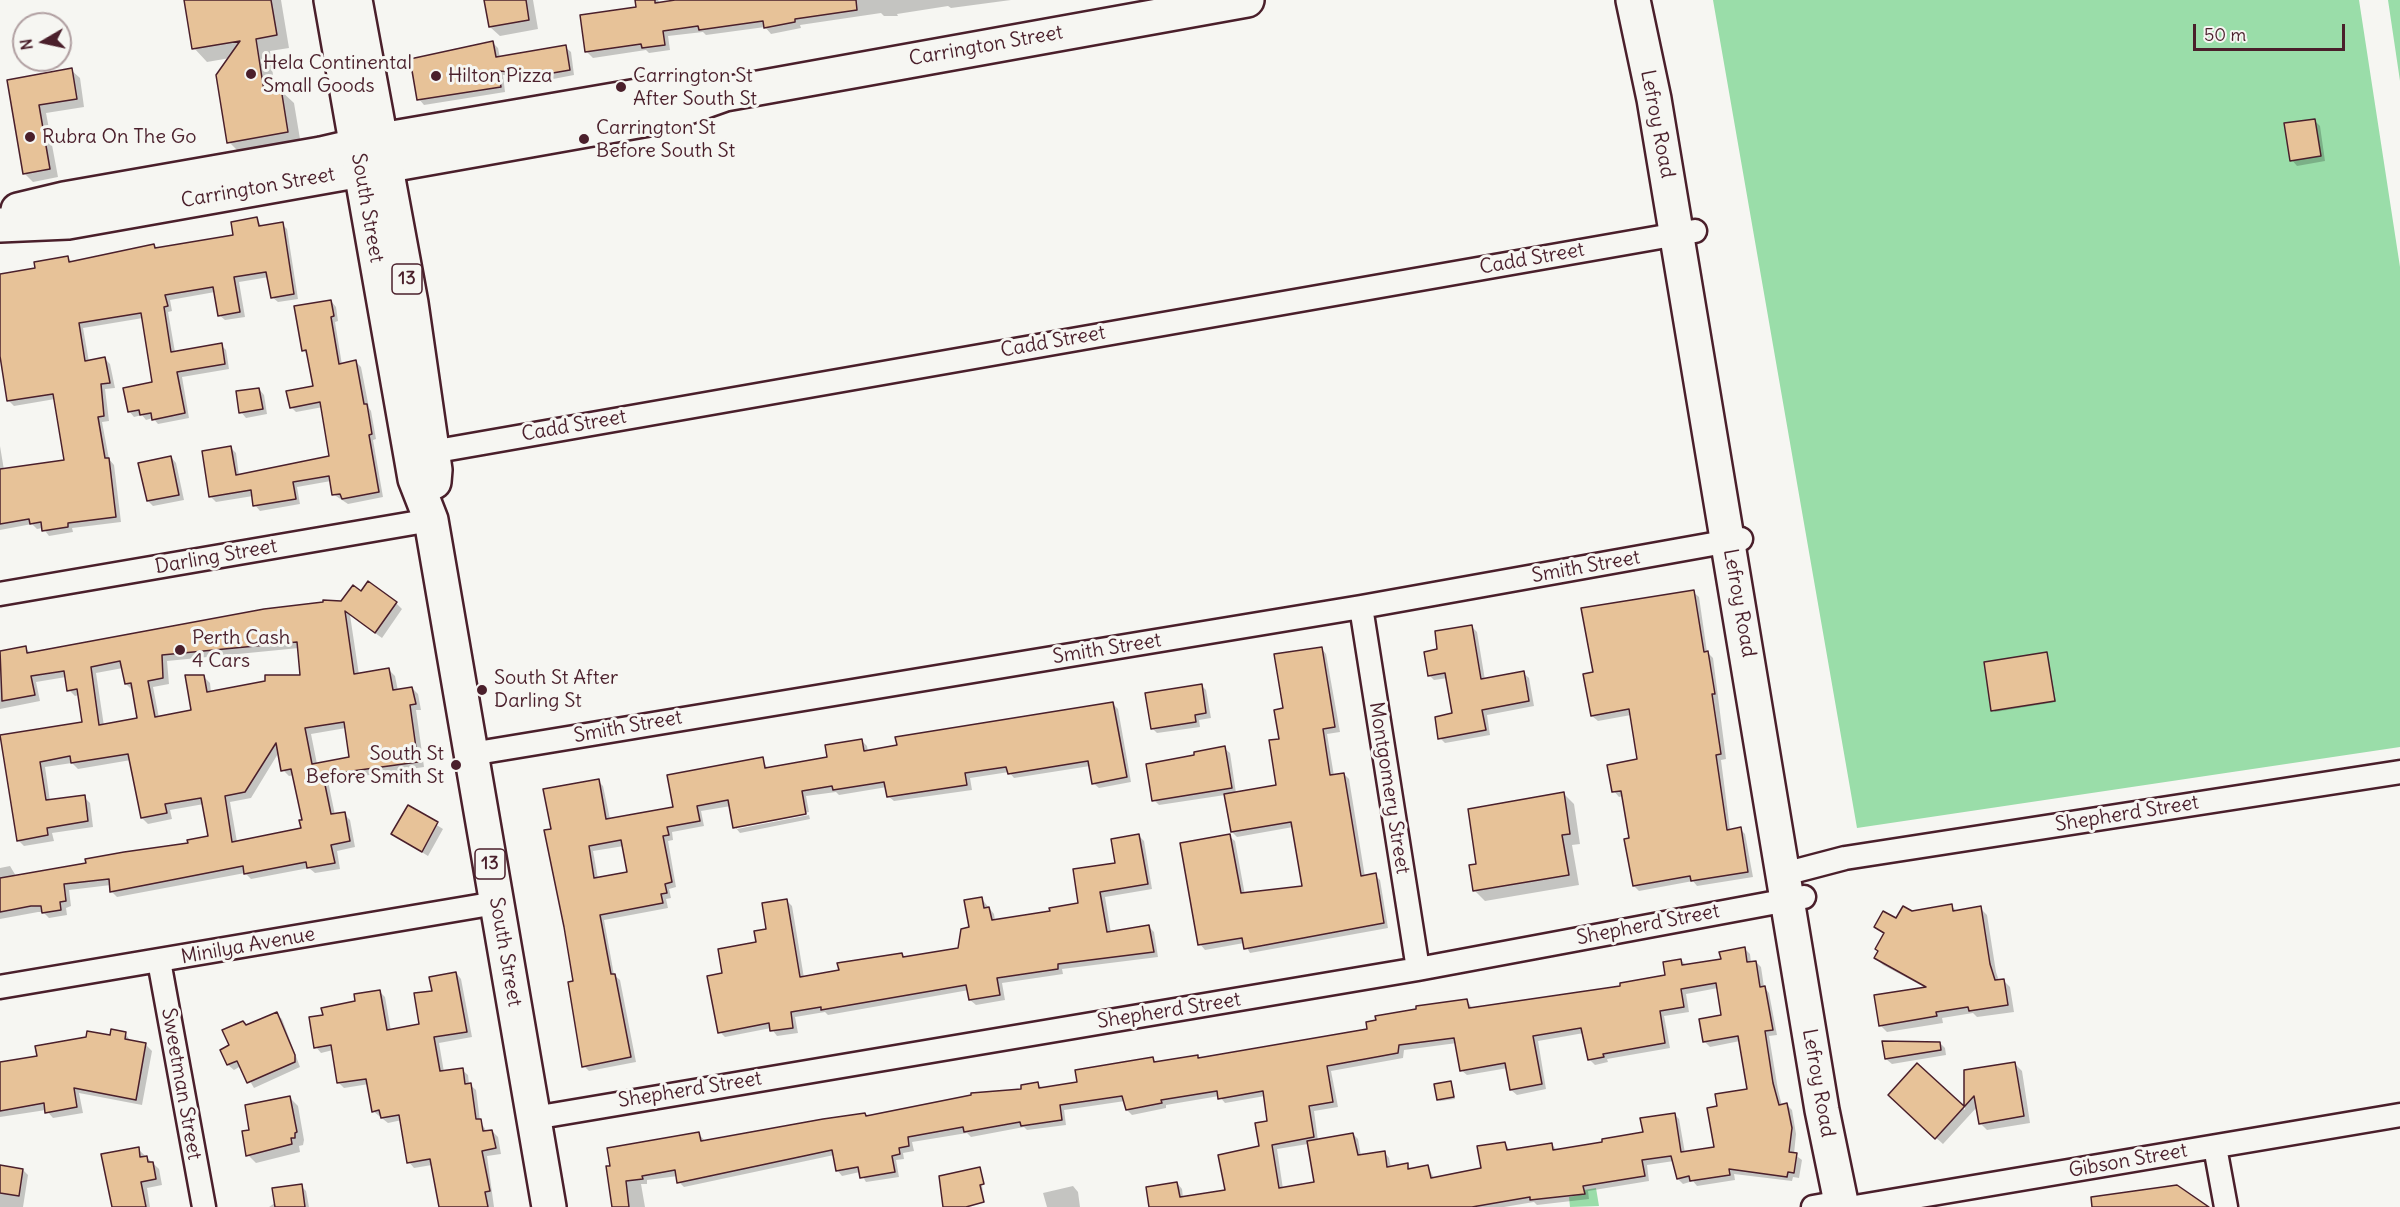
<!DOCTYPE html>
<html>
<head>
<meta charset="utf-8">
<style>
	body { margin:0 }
	#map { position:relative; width:2400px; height:1207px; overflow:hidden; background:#f6f6f2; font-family:Delius,sans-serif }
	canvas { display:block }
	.north { position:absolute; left:12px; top:12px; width:60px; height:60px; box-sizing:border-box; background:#f6f6f2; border:2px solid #b1a0a2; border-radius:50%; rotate:261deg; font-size:16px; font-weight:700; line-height:24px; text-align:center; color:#4a1f2b }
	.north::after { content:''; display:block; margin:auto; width:21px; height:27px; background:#4a1f2b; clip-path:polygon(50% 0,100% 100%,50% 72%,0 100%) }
	.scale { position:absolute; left:2193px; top:24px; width:152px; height:27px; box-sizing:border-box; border:3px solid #4a1f2b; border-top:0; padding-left:8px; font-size:18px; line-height:21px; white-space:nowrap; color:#4a1f2b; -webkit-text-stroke:4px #f6f6f2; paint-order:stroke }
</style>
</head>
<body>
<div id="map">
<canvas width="2400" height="1207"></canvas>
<div class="north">N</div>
<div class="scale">50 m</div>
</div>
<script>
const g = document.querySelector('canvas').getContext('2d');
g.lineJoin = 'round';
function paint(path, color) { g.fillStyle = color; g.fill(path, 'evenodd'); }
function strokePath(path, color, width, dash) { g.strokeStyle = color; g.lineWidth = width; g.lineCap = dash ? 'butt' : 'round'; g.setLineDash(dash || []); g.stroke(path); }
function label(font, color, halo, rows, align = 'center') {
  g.font = font + ' Delius,sans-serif'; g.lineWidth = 6; g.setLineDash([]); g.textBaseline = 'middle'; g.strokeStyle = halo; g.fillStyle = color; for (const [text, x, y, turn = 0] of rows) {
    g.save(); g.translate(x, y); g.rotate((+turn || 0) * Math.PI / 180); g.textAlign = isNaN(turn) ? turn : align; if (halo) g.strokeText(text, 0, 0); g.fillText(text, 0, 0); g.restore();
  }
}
const green = new Path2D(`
	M1713,0H2359L2400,267V747L1857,828Z
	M2388,0H2400V81Z
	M1596,1188L1599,1206L1570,1207L1569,1197L1584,1194V1190Z`);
const shadow = new Path2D(`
	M186,0H281L289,48L270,51L275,91L280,90L294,103L301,145L242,155L229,142L230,58L207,62L194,48Z
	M486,0H533L538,29L500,36L490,27Z
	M636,0H658L660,4L685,0H1011L951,8L948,6L897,14L898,16H884L881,13L800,25L801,28L771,34L765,27L706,35L703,32L668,36L670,50L649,53L646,50L593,58L587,52L638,9Z
	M493,43L498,48L500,58L565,47L571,52L574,75L553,79L503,75L505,92L424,105L419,99Z
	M71,70L80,78L84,107L46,113L58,177L33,182L24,173L8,81Z
	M2314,120L2320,126L2325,161L2297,166L2292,160Z
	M257,219L262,227L282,224L287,229L298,299L278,302L272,297L269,277L239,282L245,317L225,320L219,315L215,292L170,300L172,311L168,312L175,352L221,345L226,350L229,369L182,377L189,418L158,424L153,418L146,420L142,415L134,417L129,411L154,383L143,318L83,328L89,362L105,359L110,364L115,388L105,389L109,421L102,422L109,459L114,465L121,522L72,528L73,532L49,536L43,528L37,529L32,524L0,530V446L4,470L66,461L55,399L14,406L8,400L0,344V276L37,269L68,258L73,263L153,246L157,249L235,236Z
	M331,301L336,307L338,321L335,322L342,365L356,362L361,367L369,408L371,411L376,439L373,440L383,497L348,504L333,494L331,481L297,487L300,504L260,511L255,505L253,496L216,502L210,496L231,448L236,453L239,476L331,457L323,407L296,412L291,407L314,388L309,356L303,350Z
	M259,389L264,395L267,414L246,418L241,412Z
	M171,457L176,463L184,500L153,506L148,501Z
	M1693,592L1699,597L1707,652L1713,658L1726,759L1721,760L1730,830L1740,829L1745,834L1753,877L1697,886L1693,881L1639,891L1634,886L1631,840L1623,796L1619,797L1614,791L1639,760L1631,715L1598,721L1592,716L1595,673Z
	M361,593L396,603L402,609L382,638L350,615L359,675L389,670L395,676L398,691L412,688L418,694L421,710H416L424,767L328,781L335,815L344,814L350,820L355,847L337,851L340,869L315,873L309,868L251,879L245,873L117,897L111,891V885L69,890L71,906L66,908L67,915L49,918L43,912H38L0,919V868L10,866L16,876L190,844L210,837L204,804L170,810L172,819L148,824L142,818L131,760L78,769L72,763L45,767L50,801L84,797L90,803L93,827L52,833L54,841L24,846L18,840L2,736L84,723L79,695L75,696L69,690L66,677L36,682L40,701L0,709V652L25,648L31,653L342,603ZM299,648L302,676L211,693L210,683L204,677L193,712L159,718L153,687L169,684L167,661ZM123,668L126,684L132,690L139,719L104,726L96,673ZM346,728L351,758L317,764L311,734ZM279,752L283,770L289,776L294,775L304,821L302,830L237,842L230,802L251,798Z
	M1472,627L1477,632L1485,680L1523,673L1529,678L1534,706L1487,715L1490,735L1445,743L1440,738L1454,715L1448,678L1434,680L1429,675L1439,650Z
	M1321,648L1326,654L1340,732L1327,734L1334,776L1344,774L1349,779L1365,877L1375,875L1380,880L1388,928L1250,953L1244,943L1205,950L1200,944L1229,836L1235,841L1245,895L1304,887L1293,827L1237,837L1232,832L1225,795L1159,805L1154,800L1196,757L1224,748L1230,753L1236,793L1278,786L1285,709Z
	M2047,653L2056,702L1995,712L1993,710Z
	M1201,685L1206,690L1211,718L1199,720L1200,727L1157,733L1152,728Z
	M1113,704L1118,709L1131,782L1099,788L1093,783L1090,766L1014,778L1009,772L970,778L972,790L894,801L888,796L887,787L839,795L836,792L806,796L809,812L737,826V829L809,815L810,819L740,833L735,827L731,806L701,811L704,826L672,832L673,840L668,841L676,887L669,889L671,898L666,899L668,908L604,920L614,975L620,980L636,1062L589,1071L584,1066L552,830L598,781L603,786L610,819L675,808L762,759L768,769L829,758L861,740L867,746L868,752ZM624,846L629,873L598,879L593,851Z
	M1564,794L1574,804L1580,844L1572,845L1579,885L1485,901L1474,890L1477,865Z
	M408,807L443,829L428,856L393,834Z
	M1139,836L1144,841L1152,889L1105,897L1111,933L1149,927L1154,932L1158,957L1062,969L1063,974L1002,983L1005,1000L976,1005L970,1000L969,990L828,1015L825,1012L795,1017L798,1033L777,1036L771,1028L725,1037L720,1032L724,974L768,931L787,901L792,906L804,978L902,954L905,958L959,949L971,929L981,898L994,914L995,921L1052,912L1080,904Z
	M1951,906L1957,911L1980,908L1987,915L1996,972L1999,981L2003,980L2010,987L2014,1012L1977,1017L1973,1013L1942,1018L1943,1023L1887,1032L1880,1025L1926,988L1883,965L1876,958L1885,935L1876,927L1912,913Z
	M1745,949L1750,954L1751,963L1756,962L1761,967L1764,987L1769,993L1777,1035L1769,1036L1778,1090L1782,1106L1787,1105L1792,1110L1796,1134L1794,1154L1802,1160L1799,1178L1793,1177L1792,1181L1734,1174L1735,1180L1697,1186L1693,1181L1683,1184L1678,1179L1674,1161L1647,1165L1649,1181L1588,1191L1589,1199L1537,1205L1534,1202L1504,1207H1151L1177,1183L1182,1189L1183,1198L1227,1191L1261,1147L1269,1123L1265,1096L1225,1103L1219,1096L1166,1105V1108L1132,1115L1127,1110L1125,1101L1064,1110L1066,1125L1027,1130L1024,1127L971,1137L967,1133L912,1142L914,1151L903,1153L904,1159L896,1160L899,1177L866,1182L860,1172L842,1176L837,1170L834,1155L684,1187L679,1182L678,1176L647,1180V1184H641L645,1207H613L608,1168L699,1134L705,1141L867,1118L1023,1090L1038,1084L1043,1089L1079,1083L1152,1058L1157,1063L1197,1056L1201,1060L1369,1030L1467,1001L1473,1009L1622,987L1666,976L1681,960L1687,966L1722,960ZM1718,988L1723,1016L1705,1042L1710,1047L1740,1041L1749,1090L1719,1107L1716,1148L1685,1153L1679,1119L1674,1114L1644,1134L1557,1151L1552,1144L1510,1151L1505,1143L1482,1169L1434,1178L1428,1167L1412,1170L1407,1165L1391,1168L1389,1158L1384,1152L1361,1156L1358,1139L1353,1134L1318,1141L1314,1111L1338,1107L1331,1071L1403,1058L1404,1050L1457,1043L1461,1070L1467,1075L1508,1068L1511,1090L1517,1095L1546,1089L1538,1041L1584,1033L1590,1060L1595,1065L1608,1062L1607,1059L1670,1048L1664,1016L1689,1012L1686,994ZM1308,1144L1315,1183L1283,1189L1277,1149Z
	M456,973L461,979L472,1037L439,1043L444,1072L462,1070L468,1075L469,1084L476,1090L480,1121L487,1132L492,1131L498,1137L501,1154L487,1156L494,1207H439L432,1165L414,1168L409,1162L402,1120L388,1123L373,1111L369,1084L344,1088L339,1083L333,1050L321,1053L316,1047L324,1016L380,992L385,997L391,1031L421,1025L434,992Z
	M276,1014L282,1019L300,1067L254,1088L241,1066L234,1070L228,1065L222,1050L231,1046L247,1026Z
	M125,1033L131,1042L146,1045L152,1051L142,1105L79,1093L83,1113L53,1118L46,1110L0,1117V1063L39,1057Z
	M1940,1043L1945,1048L1946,1055L1892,1064L1886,1059Z
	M2015,1064L2022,1071L2030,1123L1987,1130L1980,1123L1977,1107L1943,1144L1896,1102L1917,1065L1965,1110L1966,1072Z
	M1451,1083L1455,1099L1440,1101L1438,1099Z
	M290,1098L298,1106L304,1140L303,1145L299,1146L300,1152L256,1163L248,1155L251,1131Z
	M138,1149L159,1169L162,1185L147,1188L150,1207H113Z
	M0,1167L23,1170L28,1175L23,1207H0Z
	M980,1169L984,1201L966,1207H945Z
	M301,1186L306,1191L309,1207H269Z
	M1073,1186L1078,1192L1080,1207H1047L1043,1193Z`);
const building = new Path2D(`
	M184,0H271L277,35L256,39L264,91L281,88L288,132L227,143L216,75L240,41L192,49Z
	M484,0H526L529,20L489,27Z
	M635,0H655V3L675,0H856L857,10L795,19V22L764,28L763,21L699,30L698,26L663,31L665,45L642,48L641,44L585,52L580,15L636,7Z
	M493,41L496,57L566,45L570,70L547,74L498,71L501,87L417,100L410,59Z
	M72,68L77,99L39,105L50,169L23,174L7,80Z
	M2315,119L2321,156L2290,161L2284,123Z
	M257,217L259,226L283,222L294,294L271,298L266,272L234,277L240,312L218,316L213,287L165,295L168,306L164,307L171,352L222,343L225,364L177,372L185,413L152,420L151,413L140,415L139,410L128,412L123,388L152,382L141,313L79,323L85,361L105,357L110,383L101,384L104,416L98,417L105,458H109L116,517L68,523V527L42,531L41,522L30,524L29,519L0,524V469L64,460L53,394L7,401L0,356V274L35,268L34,262L68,256L69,262L154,244L155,248L233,235L231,222Z
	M331,300L334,316L331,317L339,364L356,360L364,404H367L372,434L369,435L379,492L342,499L340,494L332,495L329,476L293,482L296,499L253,506L251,490L209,497L202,451L231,446L236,475L329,456L320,402L290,408L286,391L313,386L306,350L302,351L294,306Z
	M259,388L263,409L239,413L236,391Z
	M171,456L179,495L147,501L138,463Z
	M368,581L397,602L375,633L345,611L354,674L389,668L393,690L412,687L416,704L410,705L418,762L323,775L331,814L345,812L350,841L331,845L335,863L307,868L306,862L244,874L243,866L110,892L109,879L64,884L66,901L60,902L61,910L42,913L41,906H31L0,912V878L86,863L85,859L124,852L188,843L187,840L208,836L201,798L165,804L167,813L141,818L128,754L71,763L70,756L40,762L46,800L85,795L88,821L47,828L48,835L17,841L0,735L82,722L77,689L67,691L64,671L31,676L35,695L2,701L0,651L26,646L27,653L264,609L323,602V600L341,601L353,585L361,591ZM297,642L300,675H265V681L207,692L204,675H185L191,710L155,717L148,681L163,678L162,655ZM120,661L125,684L131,683L137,718L99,725L91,667ZM344,722L349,757L312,764L305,728ZM276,743L281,771L291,769L302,820H299L301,828L232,842L225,796L245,792Z
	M1694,590L1704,652L1708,651L1715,694H1712L1721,754L1716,755L1727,830L1741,827L1748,872L1691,881L1690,876L1633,886L1624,839L1629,838L1621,791L1612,792L1607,765L1637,759L1629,709L1591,716L1583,674L1593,672L1581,608Z
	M1472,625L1481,679L1524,671L1529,701L1482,710L1486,730L1438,739L1435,717L1452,713L1445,673L1428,676L1424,652L1437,649L1435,631Z
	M1322,647L1335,727L1323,729L1330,775L1344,773L1361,876L1376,873L1384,923L1244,949L1242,938L1198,945L1180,843L1230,834L1241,893L1302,886L1291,822L1231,832L1224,794L1276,785L1269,740L1279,739L1274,710L1283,708L1274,654Z
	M2047,652L2055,701L1991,711L1984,662Z
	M1202,684L1206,713L1195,715L1196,722L1151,729L1145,693Z
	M1113,702L1127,777L1092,784L1088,761L1008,774L1006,767L965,773L967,785L887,797L884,782L833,790L832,786L802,791L806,814L733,828L728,800L697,806L700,821L667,827L669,835L663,836L672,882L665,884L667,893L661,894L663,903L600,915L611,974H615L631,1057L582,1067L568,982L573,981L564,927L544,830L551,829L543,789L599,779L606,819L673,807L667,775L763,757L765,768L827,757L825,745L862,739L864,751L897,745L895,737ZM621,840L627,872L594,878L589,846Z
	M1225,746L1232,788L1152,801L1146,764L1194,755V752Z
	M1564,792L1570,834L1562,835L1569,875L1473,891L1469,865L1476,864L1468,809Z
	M408,805L438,822L422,852L391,834Z
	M1139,834L1148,884L1100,892L1107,932L1149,925L1154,952L1058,964V969L997,978L1000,995L969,1000L966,985L821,1010V1007L791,1012L793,1028L770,1031L769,1023L718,1033L707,976L722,973L718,949L756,942L754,931L766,929L762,903L787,899L800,977L839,970L837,963L902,953L903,957L958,948L961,929L969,927L964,900L982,897L984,908L989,907L992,920L1050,911L1049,908L1078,903L1073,869L1115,863L1111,839Z
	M1952,904L1953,911L1981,906L1990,964L1995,980L2004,979L2008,1005L1969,1011L1968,1007L1936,1012L1937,1016L1879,1026L1874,995L1926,987L1874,958L1878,951L1875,949L1884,933L1874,927L1883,911L1896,918L1903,906L1912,911Z
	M1745,947L1747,962L1756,961L1760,987L1765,986L1773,1030L1765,1031L1773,1083L1779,1105L1787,1103L1792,1128L1789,1152L1797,1153L1794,1173L1788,1172L1787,1177L1729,1169L1730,1175L1690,1181L1689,1176L1677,1179L1671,1156L1642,1160L1645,1176L1583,1186L1585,1194L1530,1200V1197L1472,1207H1149L1146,1187L1177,1182L1180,1197L1225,1190L1218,1155L1259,1146L1255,1123L1267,1121L1263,1091L1218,1099L1217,1091L1161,1100L1162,1103L1126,1110L1122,1096L1060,1105L1062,1120L1021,1126L1020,1122L964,1132L963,1127L908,1137L909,1146L899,1148L900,1154L892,1156L895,1172L860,1178L858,1167L836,1171L832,1150L677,1183L675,1170L642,1176L643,1179L626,1181L629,1207H612L606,1166H610L607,1148L699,1132L701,1141L823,1119L865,1113L866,1116L971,1095V1093L1021,1089V1085L1038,1082L1039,1088L1077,1082L1075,1070L1153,1057L1154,1062L1198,1055V1058L1367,1029L1366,1022L1376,1020L1375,1016L1416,1009V1006L1467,999L1469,1008L1620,986V983L1665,975L1663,962L1681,959L1682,965L1721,959L1719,952ZM1716,983L1721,1015L1699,1019L1703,1042L1738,1036L1747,1089L1715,1094L1717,1106L1707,1108L1714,1147L1681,1152L1675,1113L1640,1118L1643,1132L1602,1139V1142L1553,1150L1552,1143L1507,1150L1505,1142L1477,1146L1481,1168L1431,1178L1428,1165L1408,1169V1163L1387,1167L1385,1151L1358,1155L1353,1133L1307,1141L1314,1182L1279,1188L1272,1145L1314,1137L1309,1106L1333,1102L1327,1066L1398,1053L1399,1045L1454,1038L1460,1071L1505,1063L1510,1090L1542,1084L1533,1036L1581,1028L1588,1060L1604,1057L1603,1054L1665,1043L1660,1011L1684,1007L1681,989Z
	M456,972L467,1032L434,1037L440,1071L463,1068L465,1084L471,1083L476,1119H481L483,1131L492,1130L496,1148L482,1151L490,1191L485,1192L488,1207H439L430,1159L407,1163L399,1115L381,1118L379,1110L372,1112L366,1079L337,1083L331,1045L314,1048L309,1017L323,1015L321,1008L355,1001L354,994L380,990L387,1030L419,1024L414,993L432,991L429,977Z
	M277,1012L295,1055V1062L247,1083L237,1061L227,1065L220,1050L229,1045L222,1030L243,1021L246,1025Z
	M111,1029L126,1032L125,1039L146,1043L136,1100L74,1088L77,1107L45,1113L44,1103L0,1111V1062L37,1056L35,1046L86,1037L87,1031L110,1035Z
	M1882,1041L1940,1042L1941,1050L1885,1059Z
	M2015,1062L2024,1116L1979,1124L1974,1096L1935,1139L1888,1095L1917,1063L1964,1106V1070Z
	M1451,1081L1454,1097L1437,1100L1434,1084Z
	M290,1096L297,1132L295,1133V1138H291L292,1144L246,1156L242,1131L249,1130L245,1105Z
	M139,1147L140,1157L147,1156L148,1162H153L156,1179L141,1182L146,1207H112L101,1154Z
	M0,1165L23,1169L19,1196L0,1193Z
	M980,1167L984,1184L980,1185L984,1202L966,1207H943L939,1176Z
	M302,1184L305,1207H275L272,1188Z
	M2177,1185L2209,1207H2092L2091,1197Z`);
const street = new Path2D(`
	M420,454L1695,231
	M0,594L431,520
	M1361,607L1418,969
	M471,754L1361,607L1741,539
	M1784,874L1845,858L2400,772
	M159,961L204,1207
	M0,987L496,903
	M534,1118L1418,969L1804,897
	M2215,1147L2226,1207
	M1813,1207L1841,1202L1852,1207
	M1855,1207L2400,1115`);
const secondary = new Path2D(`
	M1633,0L1654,99L1822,1110L1842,1207
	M18,210L64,199L321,154L381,140L655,93L703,94
	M0,225L68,222L660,117L725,94L1247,0`);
const primary = new Path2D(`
	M331,0L411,456L415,479L431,520L549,1207
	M355,0L411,303L435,470L434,482`);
const markers = [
	[251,74,6,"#4a1f2b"],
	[436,76,6,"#4a1f2b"],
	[621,87,6,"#4a1f2b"],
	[30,137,6,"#4a1f2b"],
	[584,139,6,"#4a1f2b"],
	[180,650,6,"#4a1f2b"],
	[482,690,6,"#4a1f2b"],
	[456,765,6,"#4a1f2b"]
];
const shields = [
	[407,279,30],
	[490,864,30]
];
const shieldNames = [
	["13",407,279],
	["13",490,864]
];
const streetNames = [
	["Carrington Street",986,46,-10],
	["Lefroy Road",1657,124,79],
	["Carrington Street",258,188,-10],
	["South Street",367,208,80],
	["Cadd Street",1532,259,-10],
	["Cadd Street",1053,342,-10],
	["Cadd Street",574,426,-10],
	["Darling Street",216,557,-10],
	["Smith Street",1586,567,-10],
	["Lefroy Road",1739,603,80],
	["Smith Street",1107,649,-9],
	["Smith Street",628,727,-10],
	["Montgomery Street",1389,788,81],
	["Shepherd Street",2127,814,-9],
	["Shepherd Street",1648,925,-11],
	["Minilya Avenue",248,946,-10],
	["South Street",505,952,80],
	["Shepherd Street",1169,1011,-9],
	["Lefroy Road",1818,1083,80],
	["Sweetman Street",181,1084,80],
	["Shepherd Street",690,1090,-9],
	["Gibson Street",2128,1161,-10]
];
const poiNames = [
	["Hela Continental",263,63],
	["Small Goods",263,86],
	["Hilton Pizza",448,76],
	["Carrington St",633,76],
	["After South St",633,99],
	["Carrington St",596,128],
	["Before South St",596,151],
	["Rubra On The Go",42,137],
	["Perth Cash",192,638],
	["4 Cars",192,661],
	["South St After",494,678],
	["Darling St",494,701],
	["South St",444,754,"right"],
	["Before Smith St",444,777,"right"]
];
paint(green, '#9adda9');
paint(shadow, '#0003');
paint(building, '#e7c298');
strokePath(building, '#4a1f2b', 1.5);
strokePath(street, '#4a1f2b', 27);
strokePath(secondary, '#4a1f2b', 38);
strokePath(primary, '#4a1f2b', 38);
strokePath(street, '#f6f6f2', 22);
strokePath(secondary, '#f6f6f2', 33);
strokePath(primary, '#f6f6f2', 33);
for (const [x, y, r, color] of markers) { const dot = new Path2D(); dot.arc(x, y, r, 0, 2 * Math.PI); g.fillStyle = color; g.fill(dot); strokePath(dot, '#f6f6f2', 2); }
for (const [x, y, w] of shields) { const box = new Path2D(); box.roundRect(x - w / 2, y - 15, w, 30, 4.5); g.fillStyle = '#f6f6f2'; g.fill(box); strokePath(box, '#4a1f2b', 1.5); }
label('bold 18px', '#4a1f2b', null, shieldNames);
label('20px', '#4a1f2b', '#f6f6f2', streetNames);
label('20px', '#4a1f2b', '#f6f6f2', poiNames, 'left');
</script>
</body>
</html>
